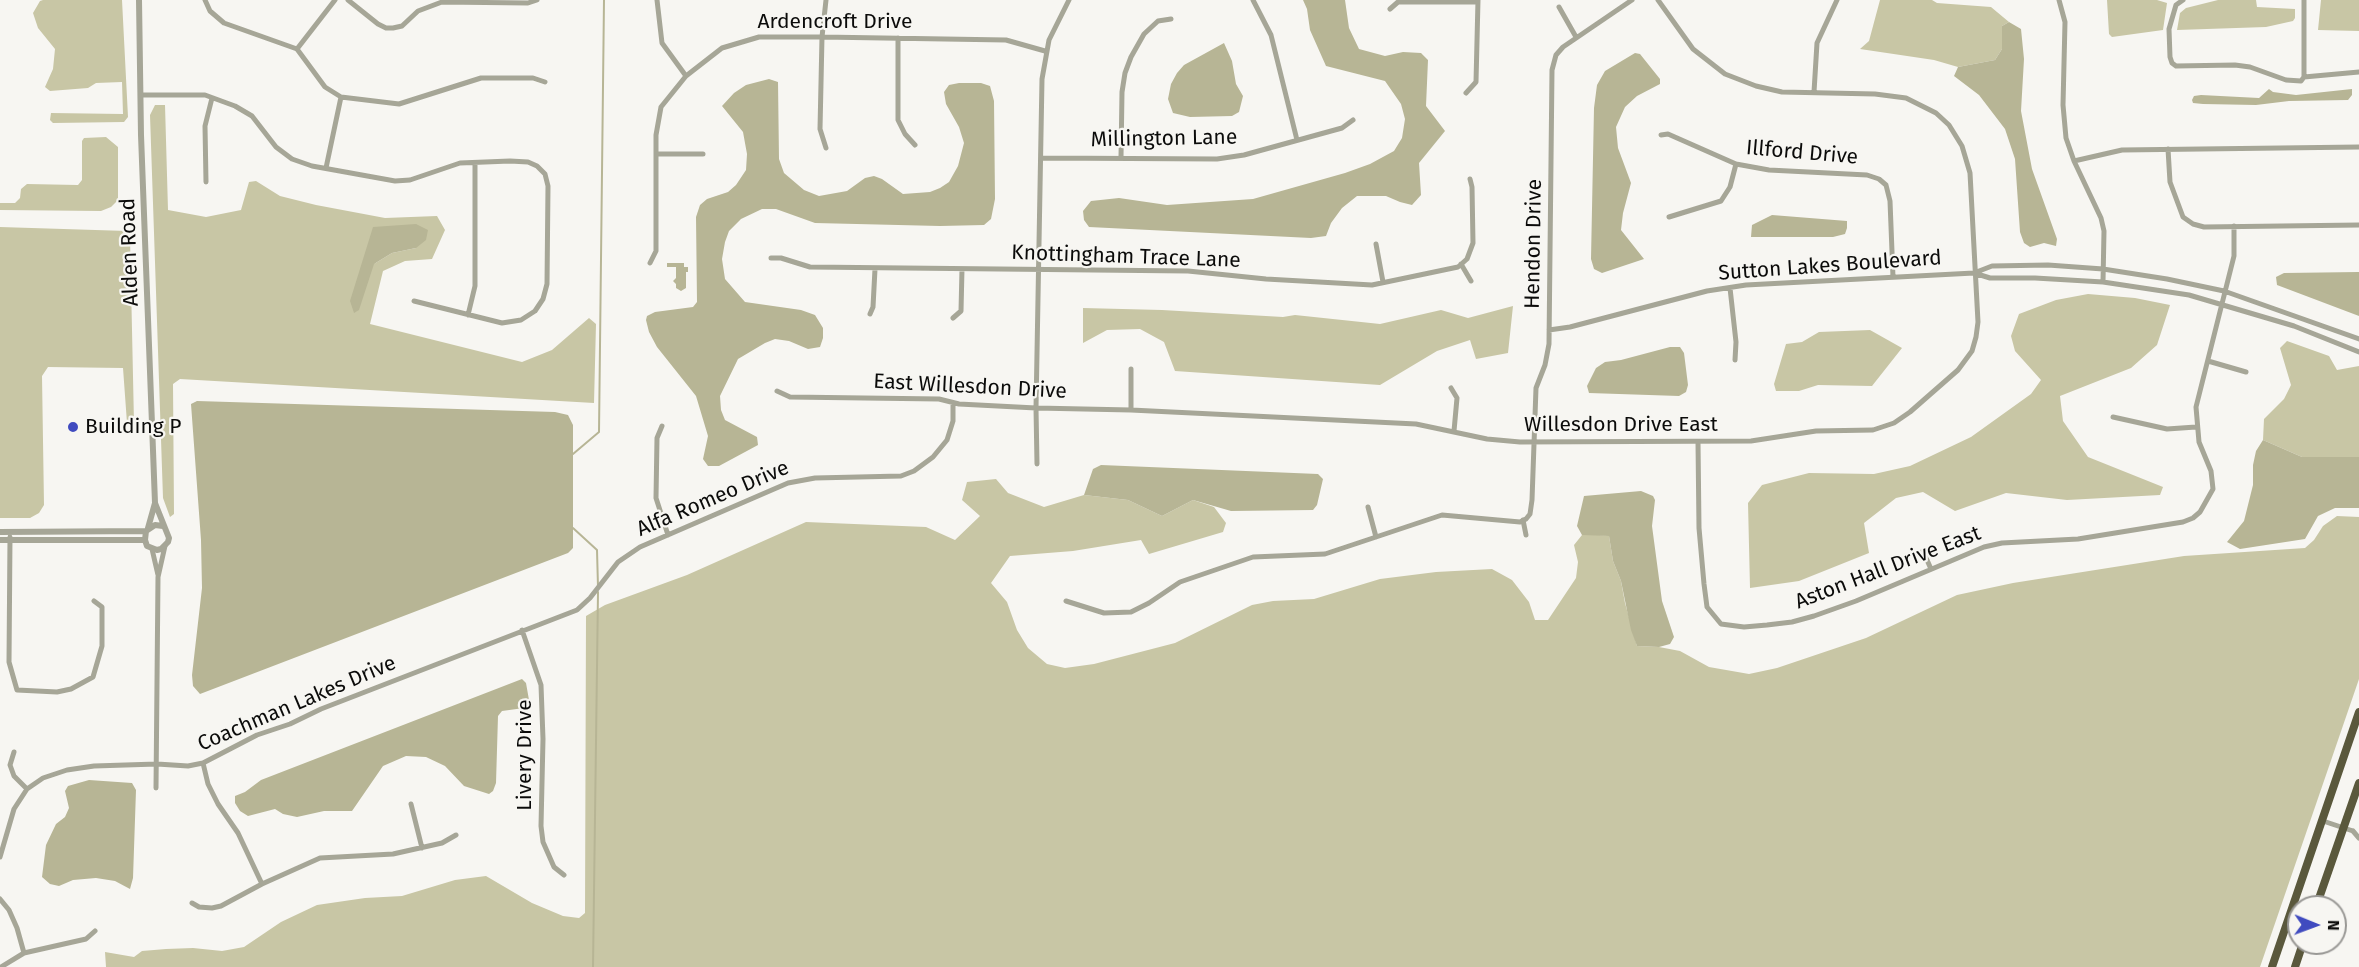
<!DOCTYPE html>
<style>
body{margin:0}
#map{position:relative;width:2359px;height:967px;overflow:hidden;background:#f7f6f2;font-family:"Fira Sans",sans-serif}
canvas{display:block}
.north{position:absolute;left:2287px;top:895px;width:60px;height:60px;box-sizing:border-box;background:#f7f6f2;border:2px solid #999895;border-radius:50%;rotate:91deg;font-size:16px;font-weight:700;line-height:24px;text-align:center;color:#0b0b0a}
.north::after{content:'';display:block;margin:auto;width:21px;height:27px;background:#404bbf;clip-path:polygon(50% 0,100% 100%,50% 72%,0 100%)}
</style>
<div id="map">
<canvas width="2359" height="967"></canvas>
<div class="north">N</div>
</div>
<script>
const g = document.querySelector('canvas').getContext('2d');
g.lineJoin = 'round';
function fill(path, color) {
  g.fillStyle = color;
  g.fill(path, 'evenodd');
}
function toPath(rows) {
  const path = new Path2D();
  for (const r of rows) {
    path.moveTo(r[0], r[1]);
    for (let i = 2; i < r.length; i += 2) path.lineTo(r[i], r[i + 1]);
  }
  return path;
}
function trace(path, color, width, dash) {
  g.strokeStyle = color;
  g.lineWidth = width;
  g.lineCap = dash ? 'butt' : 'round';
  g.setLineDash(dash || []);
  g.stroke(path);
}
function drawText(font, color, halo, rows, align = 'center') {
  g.font = font + ' "Fira Sans",sans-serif';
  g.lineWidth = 4.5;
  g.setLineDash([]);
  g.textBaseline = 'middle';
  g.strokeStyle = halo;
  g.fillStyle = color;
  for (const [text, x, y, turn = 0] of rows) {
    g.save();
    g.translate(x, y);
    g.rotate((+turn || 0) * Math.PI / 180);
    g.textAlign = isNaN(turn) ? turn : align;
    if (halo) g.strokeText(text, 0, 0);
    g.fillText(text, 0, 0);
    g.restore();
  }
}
fill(toPath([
 [43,0,122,0,128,117,124,122,53,123,50,120,51,113,123,114,122,82,96,83,88,88,50,91,45,87,53,69,55,49,38,28,33,13,40,1],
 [1880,0,1932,0,1937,3,1991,7,2009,22,2002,26,2002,49,1995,60,1958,67,1934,60,1860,49,1869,41],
 [2107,0,2157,0,2167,3,2163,30,2112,37,2109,34],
 [2218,0,2256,0,2257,7,2295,9,2295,18,2293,21,2266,27,2177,30,2180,13,2186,8],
 [2321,0,2359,0,2359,31,2318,30],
 [155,105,165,105,168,210,206,217,241,210,249,182,256,181,280,196,316,205,385,218,437,216,445,230,432,259,405,261,383,271,370,324,522,362,552,350,589,318,596,324,594,403,180,379,173,384,174,514,170,517,163,498,150,115],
 [416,224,416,248,392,253,374,264],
 [106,137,118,147,118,200,111,207,101,211,0,210,0,203,15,203,20,198,21,189,27,184,78,185,82,180,82,141,84,138],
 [0,227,127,231,130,237,134,423,127,423,123,368,48,367,42,376,44,505,39,513,30,518,0,518],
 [2088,294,2135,298,2170,305,2157,345,2131,368,2060,396,2063,421,2088,457,2163,487,2160,495,2067,500,2006,493,1955,511,1923,492,1896,498,1864,523,1869,553,1799,581,1750,588,1748,503,1762,485,1809,473,1874,474,1910,466,1971,437,2031,394,2041,380,2015,351,2011,336,2019,314,2056,300],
 [1513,306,1508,353,1476,359,1470,340,1437,351,1380,385,1175,371,1164,342,1140,329,1107,330,1083,343,1083,308,1162,310,1283,317,1295,315,1380,324,1441,310,1468,318],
 [1870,330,1902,348,1872,386,1818,385,1799,391,1776,391,1774,384,1786,344,1802,342,1819,332],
 [2287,341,2329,356,2337,370,2359,366,2359,457,2302,457,2263,440,2264,419,2284,399,2291,385,2280,348],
 [996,479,1008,493,1044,507,1084,495,1128,500,1162,516,1193,500,1214,507,1226,523,1223,532,1149,554,1141,540,1073,551,1010,556,991,583,1007,602,1017,630,1028,648,1047,664,1065,668,1094,664,1175,643,1252,605,1273,601,1314,599,1380,579,1436,572,1492,569,1512,580,1529,602,1535,620,1548,620,1576,578,1578,562,1574,545,1582,535,1599,535,1609,536,1613,561,1621,581,1625,603,1637,646,1659,647,1680,651,1709,667,1749,674,1777,668,1866,638,1957,595,2013,583,2184,556,2305,548,2314,540,2323,526,2337,516,2359,517,2359,679,2260,967,106,967,105,952,134,957,142,951,166,949,193,948,222,951,244,947,281,922,317,905,365,898,402,896,455,880,486,876,532,903,563,916,579,918,585,913,586,616,605,605,687,575,806,522,926,527,955,540,980,516,962,500,967,482]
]), '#c8c6a5');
fill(toPath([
 [1303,0,1345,0,1349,28,1359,49,1385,56,1403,52,1421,53,1428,60,1426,106,1445,131,1419,163,1421,195,1412,205,1400,202,1386,196,1357,196,1342,208,1331,223,1326,236,1311,238,1089,227,1084,220,1083,211,1091,201,1119,198,1167,205,1253,199,1345,173,1370,164,1394,151,1402,138,1405,119,1401,104,1385,81,1326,66,1310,30,1307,9],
 [2009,22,2021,29,2024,59,2021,111,2032,169,2057,239,2056,246,2044,243,2030,247,2024,243,2020,232,2015,159,2005,129,1979,95,1954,76,1958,67,1995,60,2002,49,2002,26],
 [1224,43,1232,61,1236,84,1243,96,1239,112,1232,116,1190,117,1173,113,1168,99,1171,84,1177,73,1184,65],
 [1635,53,1640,54,1660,79,1660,84,1637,96,1625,107,1616,127,1618,148,1631,183,1623,213,1621,230,1644,259,1602,273,1594,269,1591,259,1594,108,1597,85,1605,71],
 [769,79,778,82,779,159,784,173,804,190,819,196,847,191,865,178,874,176,882,179,903,194,930,192,940,188,949,182,958,166,964,143,959,127,946,104,944,92,949,85,959,83,981,83,990,86,994,101,995,199,991,219,984,225,940,226,815,223,776,209,762,209,741,219,729,231,725,242,722,259,725,279,745,302,801,310,815,315,823,328,823,338,820,347,808,349,789,341,775,339,765,343,738,359,720,396,721,410,725,420,757,437,758,445,719,466,708,466,703,459,708,436,696,396,657,347,649,332,646,320,647,316,655,312,693,307,697,302,696,217,700,205,707,199,728,192,736,185,746,170,747,154,743,132,722,106,734,93,746,85],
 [2269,89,2273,92,2296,95,2352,89,2352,95,2348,100,2289,101,2256,105,2203,104,2193,103,2192,100,2194,96,2201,95,2259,98],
 [1772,215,1847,221,1847,228,1845,234,1833,237,1751,237,1752,225],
 [416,224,428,230,426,240,416,248,392,253,374,264,359,310,354,313,350,301,373,227],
 [667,263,684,263,684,267,688,267,688,272,686,272,686,288,681,291,676,288,676,284,673,281,676,278,676,267,667,267],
 [2359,272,2359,316,2277,285,2276,277,2284,273],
 [1670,347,1680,347,1684,353,1688,385,1686,392,1679,396,1589,393,1587,386,1596,368,1605,362,1621,360],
 [197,401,555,412,568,415,573,425,573,548,568,553,200,694,193,686,192,675,202,588,201,540,191,404],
 [2263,440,2302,457,2359,457,2359,508,2335,508,2318,516,2305,539,2240,549,2227,542,2244,521,2253,485,2253,465,2256,451],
 [1101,465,1318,474,1323,479,1317,505,1313,510,1231,511,1193,500,1162,516,1128,500,1084,495,1093,469],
 [1641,491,1653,496,1655,500,1652,526,1662,601,1674,637,1670,644,1659,647,1637,646,1631,630,1621,581,1613,561,1609,536,1582,535,1577,526,1584,496],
 [522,679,526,683,529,700,524,708,502,711,498,716,496,783,493,791,489,794,464,786,445,766,426,757,406,756,383,766,352,811,324,811,297,817,283,814,275,809,248,816,240,811,235,803,235,796,245,792,261,780],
 [89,780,132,783,136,790,133,878,130,889,115,881,96,878,73,880,59,886,50,884,42,877,46,845,56,824,65,817,69,808,65,791,68,786]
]), '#b7b595');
trace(toPath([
 [573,454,599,432,604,0],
 [573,528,597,550,598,587],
 [593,967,598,592]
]), '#b7b595', 2);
trace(toPath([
 [205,0,210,11,224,23,297,49,325,87,341,97,399,104,481,78,533,78,545,82],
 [348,0,378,24,386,28,393,28,402,26,418,11,442,2,528,3,537,0],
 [657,0,662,43,686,76],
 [1253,0,1271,35,1297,140],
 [2059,0,2065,22,2063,105,2066,138,2074,161,2101,218,2104,231,2103,282],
 [2183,0,2176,5,2169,29,2170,57,2172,63,2176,66,2235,65,2250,67,2286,80,2301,81,2304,77,2304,0],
 [1559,7,1576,37],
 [1390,9,1398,2,1478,2],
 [898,38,898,120,905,134,915,145],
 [297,49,335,0],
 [2304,77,2359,72],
 [1814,92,1817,43,1837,0],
 [1466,93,1476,82,1478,0],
 [141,95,205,95,235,106,252,116,276,147,292,159,312,166,395,181,410,180,460,163,510,161,528,162,537,166,545,174,548,186,547,284,543,299,535,311,521,320,502,323,414,301],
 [1661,135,1668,134,1736,164,1769,170,1867,175,1879,179,1886,185,1890,201,1893,277],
 [826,148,820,129,822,37,826,0],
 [2168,149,2170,182,2183,217,2193,224,2204,227,2359,225],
 [657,154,703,154],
 [1121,157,1122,92,1125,73,1131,57,1144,34,1158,21,1171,19],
 [1042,158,1217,159,1244,155,1342,128,1353,120],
 [2074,161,2122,150,2359,147],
 [326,168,341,97],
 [206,182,205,126,212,98],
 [1669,217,1721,201,1730,187,1736,164],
 [1376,244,1383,282],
 [771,258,781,258,810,267,1188,271,1266,279,1372,285,1458,267,1467,259,1473,243,1472,187,1470,179],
 [650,263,656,251,656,135,661,107,686,76,722,48,759,37,822,37,1006,40,1045,51],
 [1461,264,1471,281],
 [1974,273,1992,266,2048,265,2103,269,2167,279,2224,291,2359,339],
 [1730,288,1736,342,1735,360],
 [870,314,873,307,875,269],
 [468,315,475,286,475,163],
 [953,318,961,311,962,269],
 [1549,330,1570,327,1707,291,1746,285,1974,273,1990,278,2035,278,2103,282,2189,295,2294,326,2359,352],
 [2208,361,2246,372],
 [1451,388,1457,398,1454,431],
 [777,391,790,397,939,399,959,404,1036,408,1131,410,1416,424,1487,439,1520,442,1751,441,1816,431,1873,430,1894,423,1910,412,1958,370,1972,351,1976,337,1978,322,1970,173,1962,146,1949,125,1936,113,1906,98,1875,94,1782,92,1756,86,1725,74,1693,49,1658,0],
 [1131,410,1131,369],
 [2113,417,2167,429,2196,427],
 [662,426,657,438,656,498,668,535],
 [1698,442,1699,528,1704,584,1707,607,1721,624,1744,627,1767,625,1792,622,1814,616,1856,601,1984,547,2002,543,2078,539,2183,522,2193,518,2200,512,2213,489,2211,471,2199,442,2196,407,2234,256,2234,226],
 [1037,464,1036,408,1042,79,1049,40,1069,0],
 [1368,507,1376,537],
 [1523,520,1526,535],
 [10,537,9,662,17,690,57,692,71,689,93,677,102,646,102,607,94,601],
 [152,549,158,575],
 [1923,551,1931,569],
 [1066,601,1104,613,1131,612,1149,603,1180,582,1253,557,1325,554,1442,515,1520,522,1526,519,1530,514,1532,500,1536,388,1545,365,1549,344,1552,70,1556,55,1563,47,1632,0],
 [522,630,541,685,543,739,541,826,543,842,554,867,564,875],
 [14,752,10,765,14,776,27,789],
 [203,763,208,784,218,804,238,833,262,884],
 [156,788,158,577,165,546],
 [411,804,422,848],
 [2323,821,2353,831],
 [2353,831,2359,838],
 [0,857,14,809,27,789,43,778,67,770,94,766,157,764,188,766,203,763,257,735,290,724,321,709,577,610,590,598,618,562,640,547,788,483,815,478,901,476,914,471,933,457,947,440,953,421,953,403],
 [0,899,9,910,17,928,24,953],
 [192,903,199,907,212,908,221,906,262,884,320,858,393,854,442,843,456,835],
 [1,967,24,953,86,939,95,931]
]), '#a6a697', 5);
trace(toPath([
 [139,0,141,135,155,503,169,538,168,542,161,549,157,550,147,546,145,540,146,531,155,525,163,526],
 [148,528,155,503],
 [0,532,146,531],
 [0,540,145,540]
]), '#a6a697', 6);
trace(toPath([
 [2316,907,2359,783],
 [2272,967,2359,712],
 [2295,967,2303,943]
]), '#5a583c', 8);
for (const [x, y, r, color] of [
 [73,427,6,"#404bbf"]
]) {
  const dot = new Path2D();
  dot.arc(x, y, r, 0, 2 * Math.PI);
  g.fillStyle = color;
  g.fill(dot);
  trace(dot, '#f7f6f2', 2);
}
drawText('21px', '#0b0b0a', '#f7f6f2', [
 ["Ardencroft Drive",835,22],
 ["Millington Lane",1164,139,-1],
 ["Illford Drive",1802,153,5],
 ["Hendon Drive",1534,244,-89],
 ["Alden Road",130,252,-92],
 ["Knottingham Trace Lane",1126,257,2],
 ["Sutton Lakes Boulevard",1830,266,-4],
 ["East Willesdon Drive",970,387,3],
 ["Willesdon Drive East",1621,425],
 ["Alfa Romeo Drive",713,499,-23],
 ["Aston Hall Drive East",1888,568,-21],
 ["Coachman Lakes Drive",297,704,-23],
 ["Livery Drive",525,755,-90]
]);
drawText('21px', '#0b0b0a', '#f7f6f2', [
 ["Building P",85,427]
], 'left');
</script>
